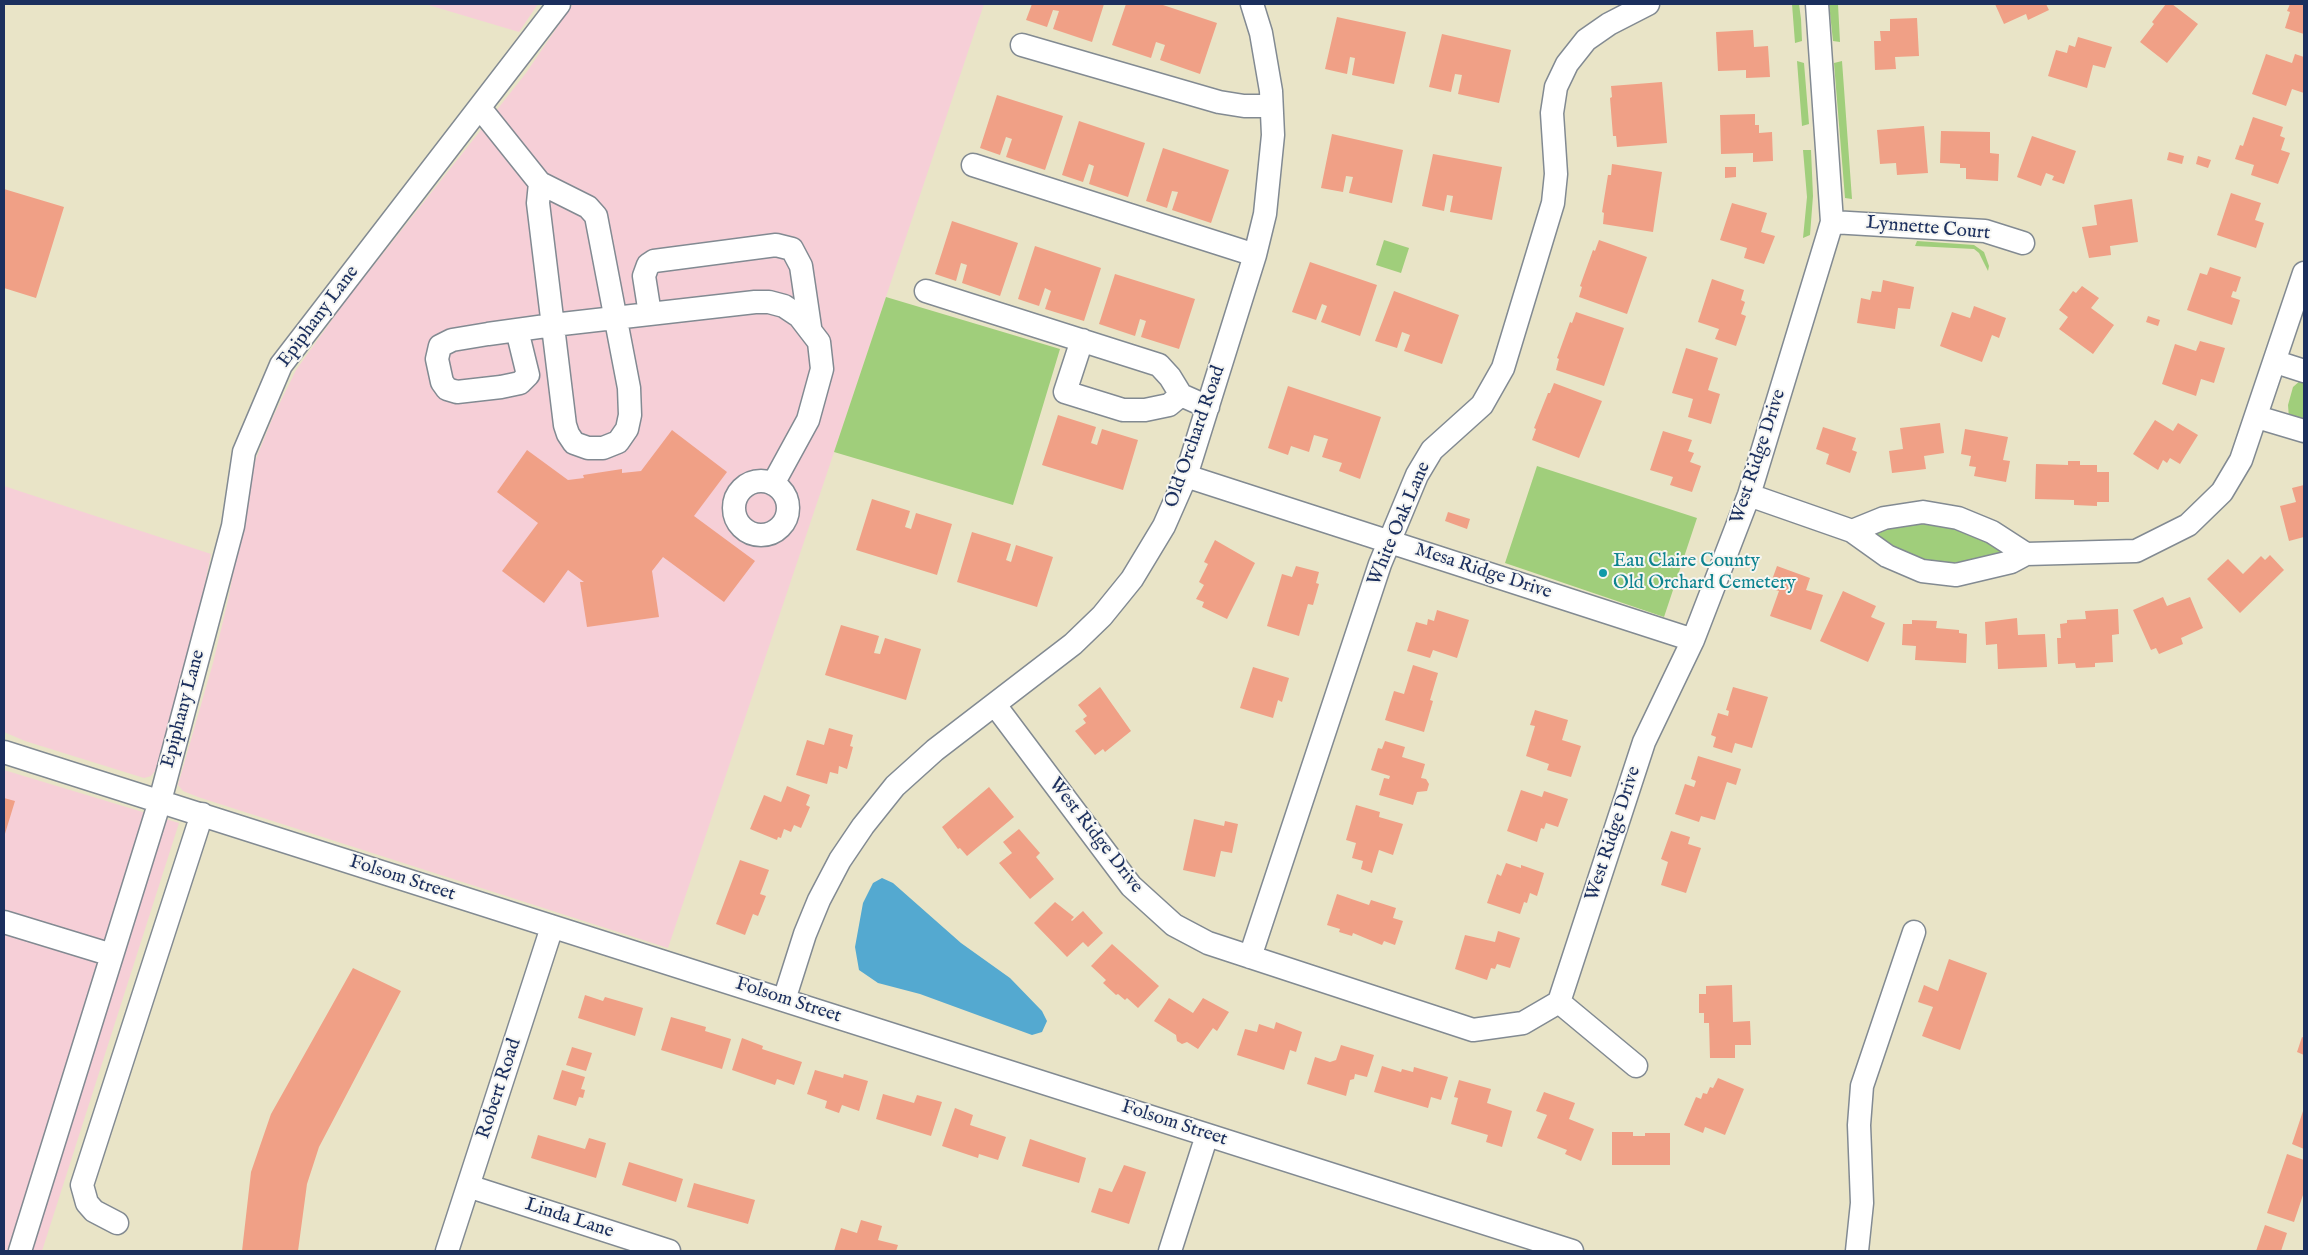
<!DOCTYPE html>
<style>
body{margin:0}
#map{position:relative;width:2308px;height:1255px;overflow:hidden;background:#e9e4c7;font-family:"IM FELL English",serif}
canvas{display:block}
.frame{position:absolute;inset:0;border:5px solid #1b2f5e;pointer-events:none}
</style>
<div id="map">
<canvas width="2308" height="1255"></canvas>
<div class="frame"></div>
</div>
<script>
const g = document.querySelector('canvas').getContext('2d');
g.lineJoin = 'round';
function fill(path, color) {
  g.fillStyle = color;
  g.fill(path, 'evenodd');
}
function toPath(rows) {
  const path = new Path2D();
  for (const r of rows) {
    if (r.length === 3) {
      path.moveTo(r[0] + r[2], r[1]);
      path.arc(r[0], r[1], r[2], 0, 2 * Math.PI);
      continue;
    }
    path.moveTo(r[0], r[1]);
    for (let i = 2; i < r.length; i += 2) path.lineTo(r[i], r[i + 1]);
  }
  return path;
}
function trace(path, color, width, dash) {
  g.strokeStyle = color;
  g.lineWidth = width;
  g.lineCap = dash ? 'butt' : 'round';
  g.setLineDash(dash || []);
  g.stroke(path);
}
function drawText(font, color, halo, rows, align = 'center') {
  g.font = font + ' "IM FELL English",serif';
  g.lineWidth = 4;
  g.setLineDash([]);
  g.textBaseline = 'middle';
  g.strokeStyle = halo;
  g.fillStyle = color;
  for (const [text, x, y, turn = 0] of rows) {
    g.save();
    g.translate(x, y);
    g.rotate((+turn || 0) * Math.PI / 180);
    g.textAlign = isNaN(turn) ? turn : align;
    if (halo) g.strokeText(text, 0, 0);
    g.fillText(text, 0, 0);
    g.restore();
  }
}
fill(toPath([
 [425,4,538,4,519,32],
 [573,4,984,4,668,948,198,797,183,791,178,785,213,663,229,596,248,487,255,461,273,417,296,370,347,299,526,73],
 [4,486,211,554,191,652,160,758,155,771,151,776,144,778,25,741,4,732],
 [4,770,179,823,42,1251,4,1251]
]), '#f6cfd7');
fill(toPath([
 [1792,4,1799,4,1801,19,1802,41,1795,43],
 [1829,4,1838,4,1840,42,1833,41],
 [1797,61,1804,63,1809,124,1802,126],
 [1842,61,1852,199,1845,198,1834,63],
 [1803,150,1811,150,1813,196,1810,235,1803,238,1807,197],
 [1384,240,1409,248,1401,273,1376,265],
 [1917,241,1974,245,1984,252,1989,266,1988,271,1979,253,1974,249,1915,246],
 [886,297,1060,349,1013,505,834,452],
 [2301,380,2304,381,2304,422,2289,418,2288,405,2293,387],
 [1537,466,1697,518,1664,617,1505,563],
 [1919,520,1961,528,2004,551,2002,556,1961,565,1925,564,1873,537,1875,529]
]), '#a0ce7b');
fill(toPath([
 [882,878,893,883,961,943,1010,978,1042,1011,1047,1021,1042,1032,1032,1035,920,994,878,983,859,970,855,947,863,903,873,883]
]), '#54a9d0');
fill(toPath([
 [1032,4,1104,4,1092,42,1053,29,1059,11,1053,10,1047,27,1026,20],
 [1126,4,1160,4,1217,23,1200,74,1160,60,1165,45,1156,42,1151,58,1112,45],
 [1995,4,2046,4,2049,10,2028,20,2026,14,2004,24],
 [2166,4,2172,4,2198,24,2167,63,2140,42,2154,24,2152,22],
 [2290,4,2304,4,2304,34,2285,28,2290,12,2287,11],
 [1337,17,1406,32,1394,84,1352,75,1355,58,1350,57,1347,74,1325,69],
 [1917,18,1919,56,1895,57,1896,69,1875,70,1874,41,1881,41,1880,31,1890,31,1890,19],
 [1753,30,1754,47,1768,46,1770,77,1746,78,1746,70,1718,71,1716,32],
 [1442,34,1511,50,1499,103,1458,94,1462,75,1455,74,1451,92,1429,87],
 [2078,37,2112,47,2105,68,2093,65,2087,88,2048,76,2056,50,2067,53,2069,45,2075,47],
 [2266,54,2292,63,2295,54,2304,57,2304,93,2292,89,2286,106,2252,94],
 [1662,82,1667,143,1617,147,1616,136,1613,136,1610,98,1612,97,1611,86],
 [997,95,1063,116,1045,170,1006,157,1012,139,1006,137,1000,155,980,148],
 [1755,114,1755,125,1759,125,1759,133,1772,132,1773,161,1753,162,1753,153,1721,154,1720,115],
 [2253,117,2283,127,2280,136,2285,138,2281,150,2290,153,2278,184,2251,175,2254,165,2235,159,2240,145,2243,146],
 [1079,121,1145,143,1128,197,1089,184,1094,166,1089,164,1083,182,1062,175],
 [1924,126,1928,173,1897,175,1896,163,1880,164,1877,130],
 [1941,131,1990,132,1990,153,1999,154,1998,181,1966,179,1966,168,1960,168,1960,164,1940,163],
 [1332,134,1403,150,1392,203,1349,193,1353,177,1346,176,1343,192,1321,188],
 [2032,136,2076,151,2064,184,2052,180,2054,176,2046,173,2041,186,2017,177],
 [1163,148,1229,170,1211,223,1172,210,1178,192,1172,191,1167,208,1146,201],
 [2169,152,2184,156,2182,164,2167,160],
 [1433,154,1502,167,1492,220,1450,212,1453,196,1447,195,1444,211,1422,206],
 [2198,156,2211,160,2208,168,2196,164],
 [1612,164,1662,172,1653,232,1603,224,1604,213,1602,212,1608,175,1611,175],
 [1725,167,1736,167,1736,177,1725,178],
 [4,189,64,207,36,298,4,288],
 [2231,193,2261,203,2255,220,2264,223,2256,248,2217,235],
 [2132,199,2138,242,2110,246,2111,255,2089,258,2082,227,2097,225,2094,205],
 [1732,203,1767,213,1761,232,1775,236,1764,264,1744,258,1747,248,1720,240],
 [952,221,1018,243,1000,296,962,283,967,265,961,263,956,281,935,274],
 [1599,240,1647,257,1627,314,1579,297,1582,287,1580,286,1593,250,1595,251],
 [1035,246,1101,268,1084,321,1045,309,1051,291,1045,288,1039,306,1018,299],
 [1310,262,1377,285,1360,336,1321,322,1327,306,1322,304,1316,320,1292,312],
 [2210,267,2241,277,2236,292,2233,291,2231,297,2240,300,2232,325,2187,310,2200,273,2207,275],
 [1115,274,1195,299,1179,349,1141,337,1146,321,1140,319,1135,336,1099,324],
 [1712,279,1744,290,1741,300,1745,302,1741,314,1746,316,1736,346,1715,339,1719,329,1698,322],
 [1883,280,1914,287,1910,309,1898,308,1895,329,1857,323,1861,298,1870,300,1872,291,1881,292],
 [2082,286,2099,298,2091,308,2114,325,2093,354,2059,329,2068,317,2059,310,2073,291,2076,293],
 [1394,291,1459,315,1442,364,1404,351,1410,335,1402,332,1397,348,1375,341],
 [1974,306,2006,318,1999,338,1992,335,1982,362,1940,346,1952,312,1970,318],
 [1576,312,1624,328,1604,386,1556,370,1559,359,1557,358,1570,322,1572,323],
 [2148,316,2160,320,2158,326,2146,322],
 [2200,341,2225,348,2214,383,2201,379,2196,396,2162,384,2175,344,2196,351],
 [1686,348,1718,358,1708,390,1720,394,1711,424,1688,417,1693,399,1672,393],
 [1554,383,1602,401,1579,458,1532,440,1536,429,1534,428,1548,393,1550,393],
 [1288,386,1381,417,1360,479,1339,471,1342,463,1322,457,1328,439,1314,435,1309,452,1291,446,1288,455,1268,448],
 [1058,415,1096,427,1091,443,1097,445,1102,429,1138,440,1123,490,1042,465],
 [2155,420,2173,431,2178,423,2198,435,2180,464,2170,458,2167,463,2163,460,2158,470,2133,454],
 [1940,423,1944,453,1924,456,1926,469,1892,473,1889,451,1903,449,1900,428],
 [1823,427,1856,438,1852,450,1857,452,1850,473,1826,464,1829,454,1816,449],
 [1965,429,2008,437,2003,460,2010,461,2006,482,1974,476,1976,467,1969,466,1971,456,1961,454],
 [672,430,727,472,694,516,755,561,724,602,663,557,652,571,659,617,587,627,580,582,584,582,568,570,544,603,502,571,538,523,497,492,527,450,568,480,584,478,583,475,622,469,622,473,641,471],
 [1663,431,1692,440,1688,451,1694,453,1690,462,1701,466,1692,492,1670,485,1673,477,1650,470],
 [2068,461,2080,461,2080,465,2097,465,2097,472,2109,472,2109,502,2097,502,2097,506,2074,505,2074,500,2035,499,2036,464,2068,465],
 [2304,485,2304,537,2289,541,2280,506,2296,502,2292,488],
 [872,499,910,511,905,527,911,529,916,513,952,524,937,575,856,550],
 [1448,512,1470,519,1467,529,1445,521],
 [972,532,1011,544,1006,560,1011,562,1016,545,1053,557,1037,607,957,582],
 [1215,540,1255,563,1227,619,1202,607,1204,602,1196,599,1204,585,1199,582,1208,564,1204,562],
 [2270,555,2284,570,2240,613,2207,579,2228,559,2243,574,2261,556,2265,560],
 [1296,566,1319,572,1316,583,1319,584,1313,605,1308,604,1299,636,1267,626,1282,574,1292,577],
 [1777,566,1810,578,1806,590,1823,595,1811,630,1770,616,1779,591,1769,588],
 [1843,591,1876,606,1871,617,1885,623,1868,662,1820,641],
 [2163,597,2167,606,2190,597,2203,628,2181,638,2183,644,2159,654,2156,648,2151,650,2133,610],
 [2118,609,2119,634,2112,635,2113,662,2095,663,2095,667,2076,668,2075,663,2058,664,2057,638,2061,638,2060,624,2067,623,2067,620,2086,619,2085,611],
 [1437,610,1469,620,1457,658,1433,650,1430,658,1407,651,1416,622,1427,625,1428,619,1434,621],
 [2017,618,2018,635,2045,634,2047,667,1998,669,1997,644,1986,645,1985,622],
 [1912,620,1937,621,1936,628,1959,630,1959,633,1967,634,1966,663,1915,660,1916,646,1902,645,1903,624,1912,624],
 [841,625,879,636,874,653,880,654,885,638,921,649,906,700,825,675],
 [1413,665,1438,673,1430,700,1433,701,1424,732,1385,720,1394,691,1404,694],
 [1253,667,1289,678,1282,702,1278,700,1273,718,1240,708],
 [1100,687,1131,731,1105,752,1103,749,1095,755,1075,731,1086,723,1083,719,1087,716,1078,705],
 [1733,687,1768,697,1752,748,1735,743,1732,753,1713,747,1716,737,1711,735,1718,713,1728,716,1729,711,1726,710],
 [1535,710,1568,720,1562,740,1581,746,1571,777,1547,770,1549,764,1526,756,1535,726,1530,725],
 [829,728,853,735,850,746,853,747,847,769,839,766,838,774,830,772,827,784,796,775,807,740,824,745],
 [1385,741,1405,747,1402,757,1425,764,1421,778,1426,779,1429,784,1427,791,1417,792,1413,805,1379,795,1384,778,1389,779,1390,776,1371,770,1378,748,1382,749],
 [1698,756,1741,769,1736,785,1727,782,1715,820,1701,816,1699,822,1675,814,1685,784,1694,787,1696,781,1691,779],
 [787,786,810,795,806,805,810,807,801,828,794,825,791,832,784,829,781,838,778,837,777,840,750,829,764,795,781,802],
 [989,787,1014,817,967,856,960,848,958,849,942,827],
 [1521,790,1542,797,1544,791,1568,799,1558,827,1546,823,1544,829,1541,828,1537,842,1507,831],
 [4,798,15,801,4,837],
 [1356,805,1380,812,1379,817,1403,824,1393,855,1379,850,1372,873,1361,869,1363,861,1352,858,1356,843,1346,840],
 [1194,819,1224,826,1225,821,1238,824,1232,853,1221,851,1215,877,1183,870],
 [1019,829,1040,853,1036,857,1054,879,1030,899,999,863,1012,853,1003,842],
 [1671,831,1690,837,1688,844,1701,848,1686,893,1661,885,1668,862,1661,859],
 [740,860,769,870,760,894,766,896,758,916,753,914,745,935,716,924],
 [1506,863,1521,868,1521,865,1544,873,1537,896,1530,893,1527,903,1524,902,1520,914,1487,903,1497,874,1501,876],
 [1337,894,1369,905,1371,900,1396,908,1393,918,1403,921,1395,945,1384,941,1382,945,1353,933,1352,936,1339,932,1340,929,1327,925],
 [1055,902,1074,917,1071,920,1072,921,1083,911,1103,933,1088,947,1083,942,1067,957,1034,923],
 [1498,931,1520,938,1510,968,1497,964,1495,969,1491,968,1487,980,1455,969,1465,935,1495,942],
 [1112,944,1159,986,1138,1008,1127,998,1125,1000,1118,994,1116,995,1103,983,1106,980,1091,966],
 [1949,959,1987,973,1960,1050,1922,1036,1933,1007,1918,1002,1924,985,1938,991],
 [353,968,401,991,319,1147,307,1184,298,1251,242,1251,251,1172,271,1114],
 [1732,985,1733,1022,1750,1021,1751,1045,1735,1045,1735,1058,1710,1058,1709,1023,1704,1023,1704,1013,1699,1013,1699,994,1706,994,1706,986],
 [585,995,603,1001,605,997,643,1008,635,1036,578,1018],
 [1169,998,1193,1013,1203,998,1229,1012,1217,1031,1213,1028,1198,1049,1187,1042,1182,1044,1177,1041,1176,1035,1154,1021],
 [671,1017,706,1027,705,1031,731,1039,722,1069,661,1050],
 [1276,1022,1302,1032,1296,1052,1290,1050,1284,1070,1237,1055,1245,1029,1257,1032,1259,1024,1274,1029],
 [2302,1037,2304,1038,2304,1055,2297,1052],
 [742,1038,763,1046,762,1049,802,1062,794,1085,777,1079,775,1085,732,1070],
 [1341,1045,1374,1055,1367,1077,1355,1074,1354,1079,1350,1080,1346,1096,1307,1084,1315,1057,1330,1062,1336,1060],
 [572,1047,592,1053,586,1071,566,1065],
 [1382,1066,1401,1072,1402,1069,1413,1072,1414,1067,1448,1077,1441,1100,1431,1097,1428,1108,1374,1092],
 [562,1070,585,1077,581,1089,585,1090,583,1098,579,1097,576,1106,553,1099],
 [815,1070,843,1078,844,1074,868,1081,859,1111,842,1105,839,1113,825,1108,827,1101,807,1094],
 [1718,1078,1744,1089,1725,1135,1705,1127,1703,1133,1684,1125,1696,1097,1701,1099,1703,1093,1707,1094,1710,1087,1713,1088],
 [1459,1080,1491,1089,1487,1103,1512,1111,1502,1147,1486,1142,1488,1135,1451,1124,1458,1098,1454,1097],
 [1544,1092,1575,1103,1569,1119,1594,1129,1581,1161,1565,1154,1567,1150,1537,1138,1547,1115,1536,1111],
 [883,1094,914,1103,917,1095,942,1102,931,1136,876,1119],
 [955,1108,973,1115,970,1125,1006,1137,998,1160,979,1154,978,1158,942,1146],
 [2304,1108,2304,1149,2292,1144],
 [1612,1132,1633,1132,1633,1136,1645,1136,1645,1133,1670,1133,1670,1165,1612,1165],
 [538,1135,585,1149,589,1138,606,1143,596,1178,531,1158],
 [1030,1139,1086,1158,1079,1183,1022,1166],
 [2287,1154,2304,1160,2304,1192,2294,1222,2267,1213],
 [629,1162,683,1179,676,1202,622,1185],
 [1124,1165,1146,1172,1129,1224,1091,1212,1099,1188,1112,1192],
 [694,1183,755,1200,748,1224,687,1207],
 [861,1220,882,1226,878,1240,898,1245,896,1251,834,1251,841,1228,857,1233],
 [2265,1225,2287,1233,2281,1251,2256,1251]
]), '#f0a086');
const minor = toPath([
 [1022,45,1219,102,1244,106,1271,106],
 [480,108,540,183,538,203,565,425,568,434,574,443,588,448,603,448,618,442,627,429,630,415,629,388,596,216,588,207,540,183],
 [973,165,1255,255],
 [1832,222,1985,231,2023,243],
 [926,291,1159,365,1170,377,1181,395,1208,407],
 [650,314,644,276,648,265,654,261,776,245,792,249,801,266,810,327],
 [517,330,528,375,520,383,501,387,457,392,447,389,442,382,437,359,440,346,452,340,488,334,517,330,553,325,755,302,769,302,784,306,799,316,819,342,822,369,808,420,773,484],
 [1082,340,1065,392,1123,410,1145,410,1169,405,1181,395],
 [2276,362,2304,371],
 [2257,417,2304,431],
 [1186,476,1693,640],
 [761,508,27],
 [1749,495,1852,531,1887,556,1922,571,1956,575,2011,562,2026,554,2136,551,2188,525,2222,492,2241,460,2304,273],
 [1852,531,1884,518,1923,512,1958,518,1992,532,2026,554],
 [995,705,1131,886,1174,925,1208,943,1473,1030,1523,1023,1559,1002,1644,742,1693,640,1749,495,1832,222,1817,4],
 [4,752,1572,1251],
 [4,922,112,955],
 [1250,957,1380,564,1417,475,1432,450,1482,405,1503,368,1553,203,1556,174,1552,113,1556,87,1567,64,1586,40,1609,24,1648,4],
 [784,1000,805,934,819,900,840,860,863,826,895,786,935,750,1073,644,1102,616,1132,579,1164,526,1186,476,1255,255,1265,214,1273,135,1271,91,1261,33,1252,4],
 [1559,1002,1636,1066],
 [468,1186,669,1251],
 [117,1223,94,1211,87,1203,82,1185,202,814],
 [20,1251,160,801,233,526,244,452,281,365,559,4],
 [447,1251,552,927],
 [1170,1251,1207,1135],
 [1857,1251,1862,1203,1859,1125,1862,1086,1914,932]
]);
trace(minor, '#828a92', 25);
trace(minor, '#fff', 22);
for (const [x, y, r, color] of [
 [1603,573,5,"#0f9aa8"]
]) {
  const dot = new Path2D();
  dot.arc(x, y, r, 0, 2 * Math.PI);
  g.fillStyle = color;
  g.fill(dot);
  trace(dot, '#f6f6f2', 2);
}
drawText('19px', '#1b2f5e', '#f6f6f2', [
 ["Lynnette Court",1928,229,5],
 ["Epiphany Lane",319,317,-53],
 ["Old Orchard Road",1196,437,-71],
 ["West Ridge Drive",1759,457,-72],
 ["White Oak Lane",1400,524,-67],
 ["Mesa Ridge Drive",1483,572,18],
 ["Epiphany Lane",184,709,-75],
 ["West Ridge Drive",1614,834,-72],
 ["West Ridge Drive",1095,836,52],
 ["Folsom Street",402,879,18],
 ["Folsom Street",788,1001,18],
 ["Robert Road",500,1089,-72],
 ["Folsom Street",1174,1124,18],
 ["Linda Lane",569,1219,18]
]);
drawText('19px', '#0d838f', '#f6f6f2', [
 ["Eau Claire County",1613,562],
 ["Old Orchard Cemetery",1613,584]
], 'left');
</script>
